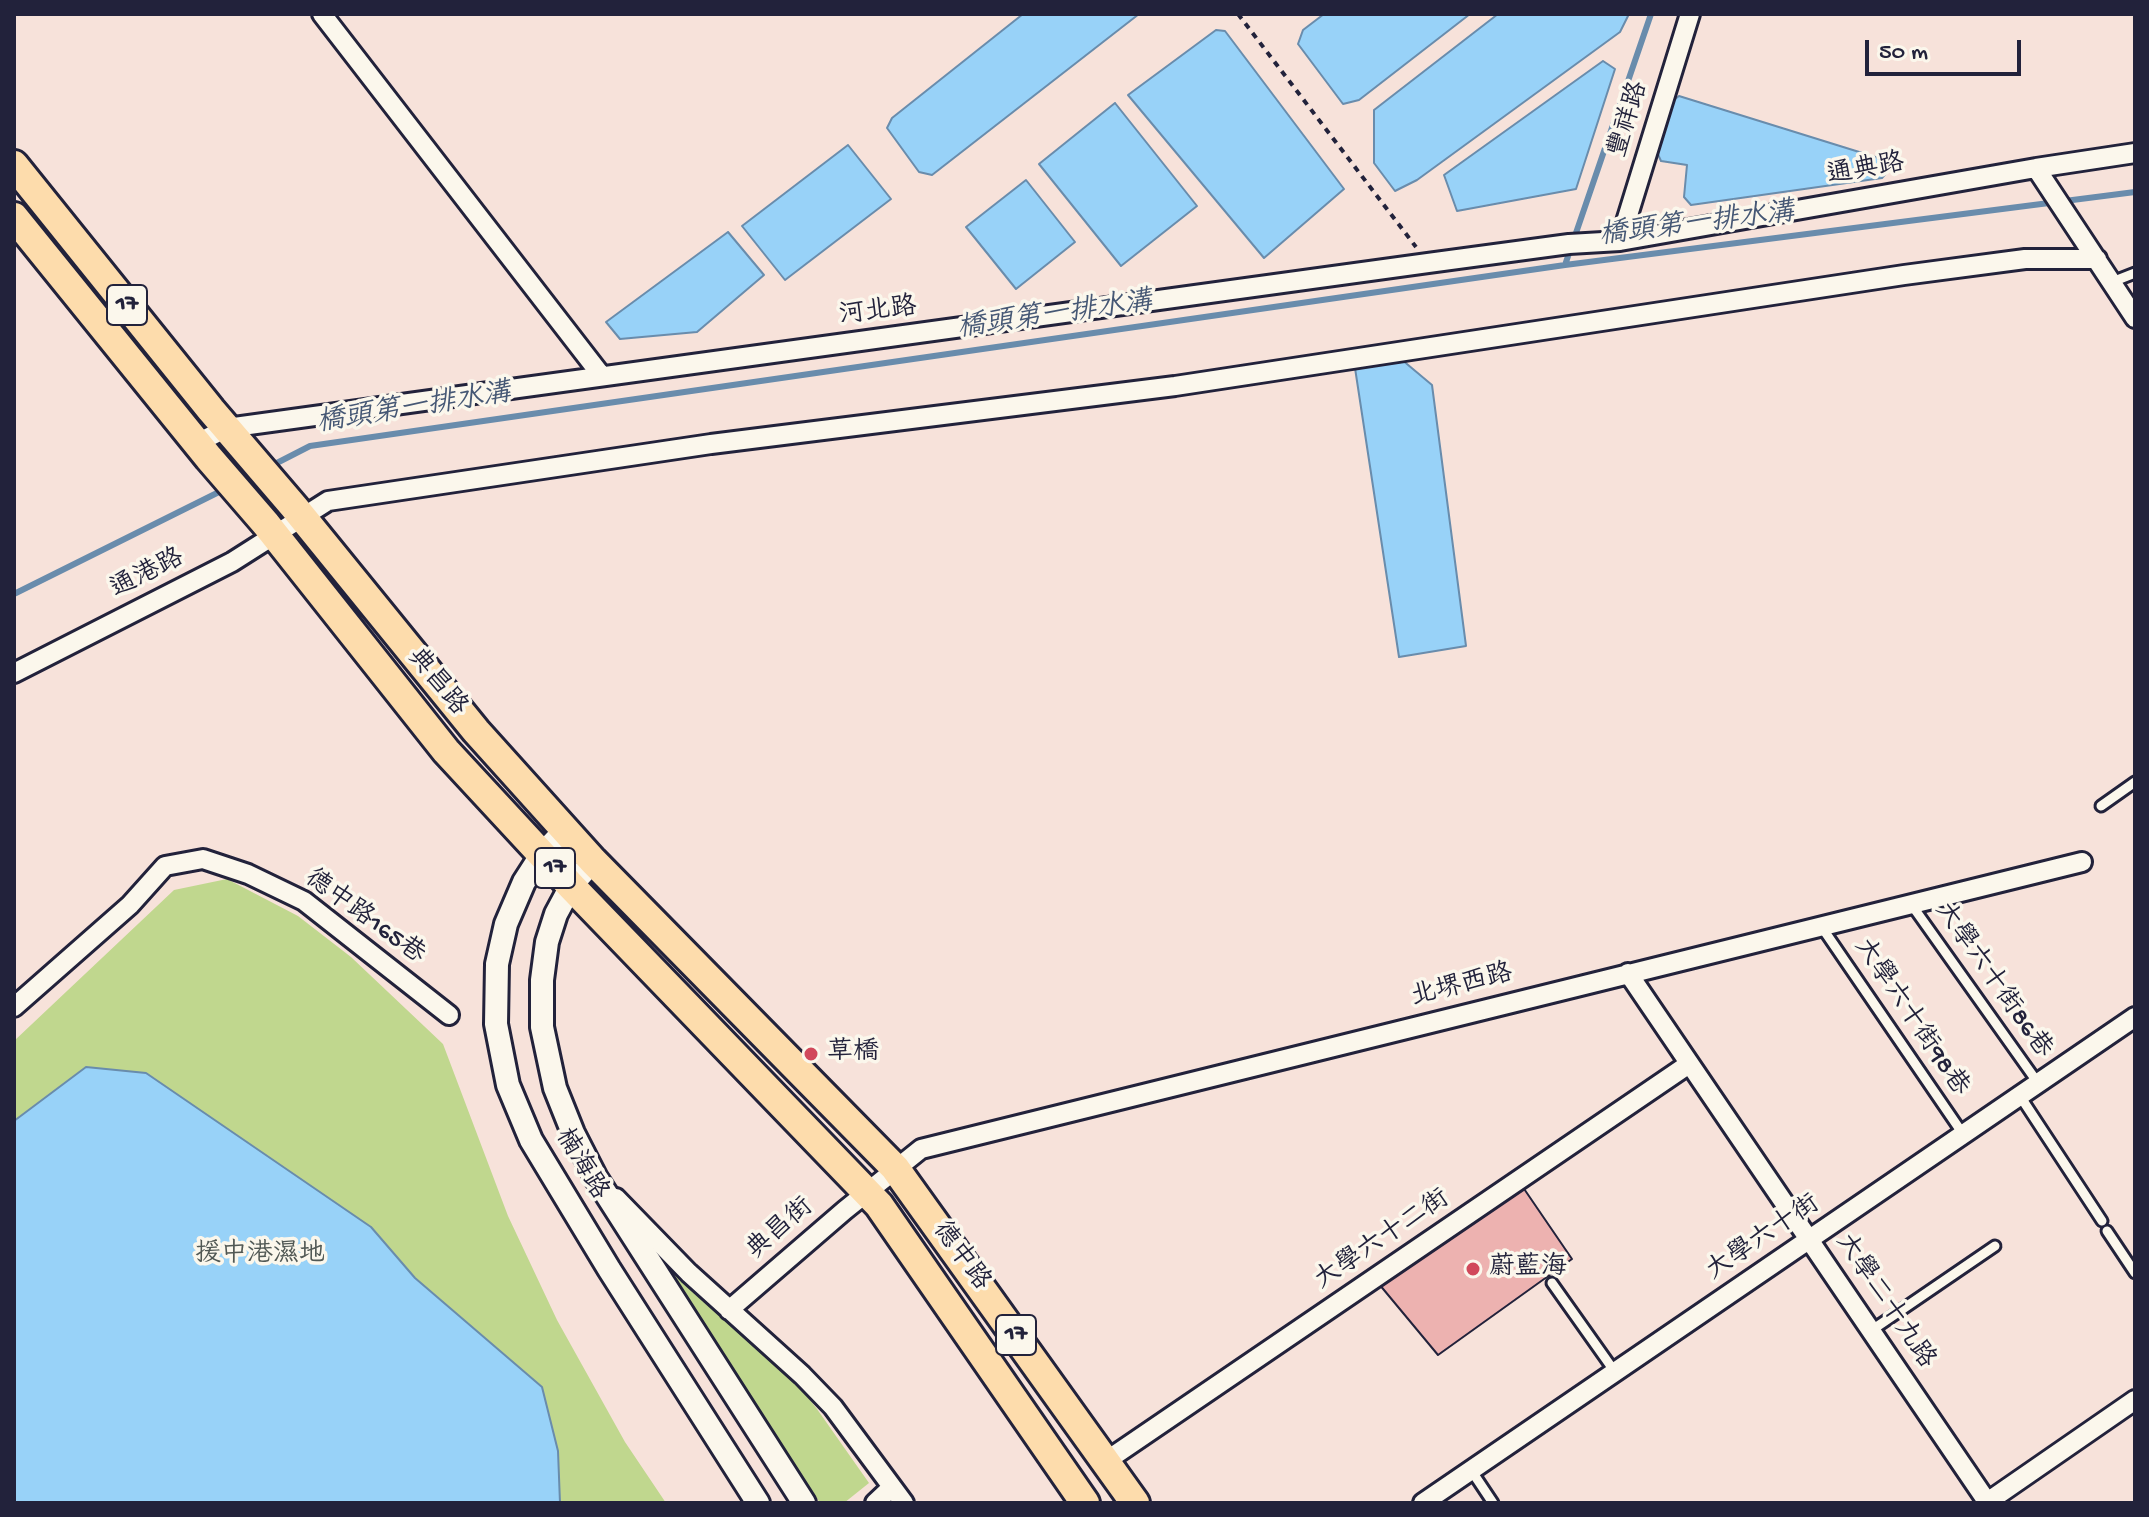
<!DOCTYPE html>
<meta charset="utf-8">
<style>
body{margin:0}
#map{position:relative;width:2149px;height:1517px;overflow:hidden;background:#f7e2da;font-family:"Gochi Hand",sans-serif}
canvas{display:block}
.frame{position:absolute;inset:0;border:16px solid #22223b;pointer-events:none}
.scale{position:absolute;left:1865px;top:40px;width:156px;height:36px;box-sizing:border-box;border:4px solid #22223b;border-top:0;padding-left:10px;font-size:24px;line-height:28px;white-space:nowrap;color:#22223b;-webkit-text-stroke:6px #fbf7ec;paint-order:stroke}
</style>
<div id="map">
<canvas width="2149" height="1517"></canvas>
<div class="frame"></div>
<div class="scale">50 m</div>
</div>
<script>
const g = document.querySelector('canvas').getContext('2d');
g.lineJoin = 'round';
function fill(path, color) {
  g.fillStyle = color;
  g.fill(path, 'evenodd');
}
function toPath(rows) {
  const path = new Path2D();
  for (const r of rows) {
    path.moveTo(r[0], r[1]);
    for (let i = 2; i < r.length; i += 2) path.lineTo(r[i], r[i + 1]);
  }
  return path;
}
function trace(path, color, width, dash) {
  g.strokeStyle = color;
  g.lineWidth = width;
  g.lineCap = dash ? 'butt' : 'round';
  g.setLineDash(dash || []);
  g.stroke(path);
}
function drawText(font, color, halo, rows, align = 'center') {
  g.font = font + ' "Gochi Hand","LXGW WenKai TC",sans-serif';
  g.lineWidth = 7;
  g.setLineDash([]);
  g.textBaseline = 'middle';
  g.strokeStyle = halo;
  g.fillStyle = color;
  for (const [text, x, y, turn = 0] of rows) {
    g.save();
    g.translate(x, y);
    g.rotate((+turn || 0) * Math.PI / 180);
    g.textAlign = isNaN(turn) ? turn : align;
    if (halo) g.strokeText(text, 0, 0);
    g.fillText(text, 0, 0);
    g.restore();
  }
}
fill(toPath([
 [227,879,298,916,351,957,443,1044,508,1216,557,1320,625,1442,666,1503,14,1503,14,1041,174,890],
 [670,1267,795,1381,817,1409,869,1483,844,1503,820,1503,668,1273]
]), '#c0d78e');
const water = toPath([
 [1023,14,1139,14,932,175,919,172,887,128,892,118,1023,14],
 [1324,14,1470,14,1359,100,1343,104,1298,44,1303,30,1324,14],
 [1498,14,1629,14,1620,32,1417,180,1395,191,1374,163,1374,110,1498,14],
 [1216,30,1225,31,1344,189,1264,258,1128,95,1216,30],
 [1603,61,1615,69,1576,189,1457,211,1444,175,1603,61],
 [1679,96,1885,160,1888,171,1882,178,1691,205,1684,197,1687,165,1661,161,1656,150,1671,102,1679,96],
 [1115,103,1197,206,1121,266,1039,164,1115,103],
 [848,145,891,199,785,280,742,226,848,145],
 [1026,180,1075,242,1016,289,966,227,1026,180],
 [728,232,764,275,697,332,620,339,606,322,728,232],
 [1401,359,1432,385,1466,646,1399,657,1355,368,1401,359],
 [86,1067,146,1073,371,1227,415,1278,542,1387,558,1451,560,1503,14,1503,14,1121,86,1067]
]);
fill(water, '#98d2f8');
trace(water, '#698cac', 2);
trace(toPath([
 [1565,265,1651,14],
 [269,467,310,446,1565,265,2135,192],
 [14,594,227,488]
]), '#698cac', 6);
const building = toPath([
 [1518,1180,1572,1259,1438,1355,1374,1278,1518,1180]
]);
fill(building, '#edb2b0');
trace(building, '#22223b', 2);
const service = toPath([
 [2112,282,2135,273],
 [2101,806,2135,782],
 [1911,904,2038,1083],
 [1821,926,1963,1134],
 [2020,1096,2102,1221],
 [2107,1231,2135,1273],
 [1552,1283,1615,1372],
 [1872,1330,1995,1246],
 [1471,1470,1493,1503]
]);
const minor = toPath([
 [322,14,601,375],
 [2036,168,2135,318],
 [1620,241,1690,14],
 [197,443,227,428,1428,263,1569,244,1620,241,2036,168,2135,153],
 [14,673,232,562,328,501,711,444,1175,386,1904,275,2025,259,2097,259],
 [1628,973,1988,1503],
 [14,1007,130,905,165,866,203,859,248,874,304,901,449,1015],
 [616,1198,689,1273,802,1375,833,1407,904,1503],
 [729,1310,845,1210,921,1149,2082,862],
 [1106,1461,1689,1064],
 [875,1503,892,1487],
 [1423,1503,2135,1017],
 [1986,1503,2135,1400]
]);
const tertiary = toPath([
 [565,830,542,854,524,882,506,924,497,964,496,1024,508,1085,531,1140,609,1269,758,1503],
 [593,861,571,886,556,914,547,942,542,980,542,1027,555,1088,573,1133,596,1178,804,1503]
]);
const primary = toPath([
 [14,165,211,410,294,507,476,731,593,861,895,1168,1135,1503],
 [14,217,209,458,266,524,446,751,571,886,879,1205,1085,1503]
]);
trace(service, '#22223b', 15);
trace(minor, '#22223b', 24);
trace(tertiary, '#22223b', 28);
trace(primary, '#22223b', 34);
trace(toPath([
 [1238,14,1416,247]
]), '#22223b', 4, [6, 6]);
trace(service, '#fbf7ec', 9);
trace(minor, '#fbf7ec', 18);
trace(tertiary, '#fbf7ec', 22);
trace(primary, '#fddcac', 28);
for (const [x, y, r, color] of [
 [811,1054,8,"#d1495b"],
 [1473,1269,8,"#d1495b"]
]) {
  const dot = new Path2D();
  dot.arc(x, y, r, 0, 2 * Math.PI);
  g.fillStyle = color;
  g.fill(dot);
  trace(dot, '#fbf7ec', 3);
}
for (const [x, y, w] of [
 [127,305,40],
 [555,868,40],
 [1016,1335,40]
]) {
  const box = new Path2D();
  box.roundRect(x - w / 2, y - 20, w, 40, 6);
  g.fillStyle = '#fbf7ec';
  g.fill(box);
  trace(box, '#22223b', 2);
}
drawText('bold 24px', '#22223b', null, [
 ["17",127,305],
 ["17",555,868],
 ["17",1016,1335]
]);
drawText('26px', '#22223b', '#fbf7ec', [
 ["豐祥路",1630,120,-73],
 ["通典路",1866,171,-10],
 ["河北路",878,313,-7],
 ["通港路",148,575,-27],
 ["典昌路",436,683,51],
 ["德中路165巷",364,918,36],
 ["大學六十街86巷",1992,981,55],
 ["北堺西路",1462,987,-14],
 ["大學六十街98巷",1910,1018,56],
 ["楠海路",580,1165,59],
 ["典昌街",781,1230,-41],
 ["大學六十街",1764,1239,-34],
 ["大學六十二街",1383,1241,-34],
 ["德中路",960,1257,54],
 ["大學二十九路",1884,1302,56]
]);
drawText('26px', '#22223b', '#fbf7ec', [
 ["草橋",827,1054],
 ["蔚藍海",1489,1269]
], 'left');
drawText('26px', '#515854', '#fbf7ec', [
 ["援中港濕地",260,1256]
]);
drawText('italic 28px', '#455774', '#fbf7ec', [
 ["橋頭第一排水溝",1697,226,-7],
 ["橋頭第一排水溝",1055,317,-8],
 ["橋頭第一排水溝",414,410,-9]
]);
</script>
